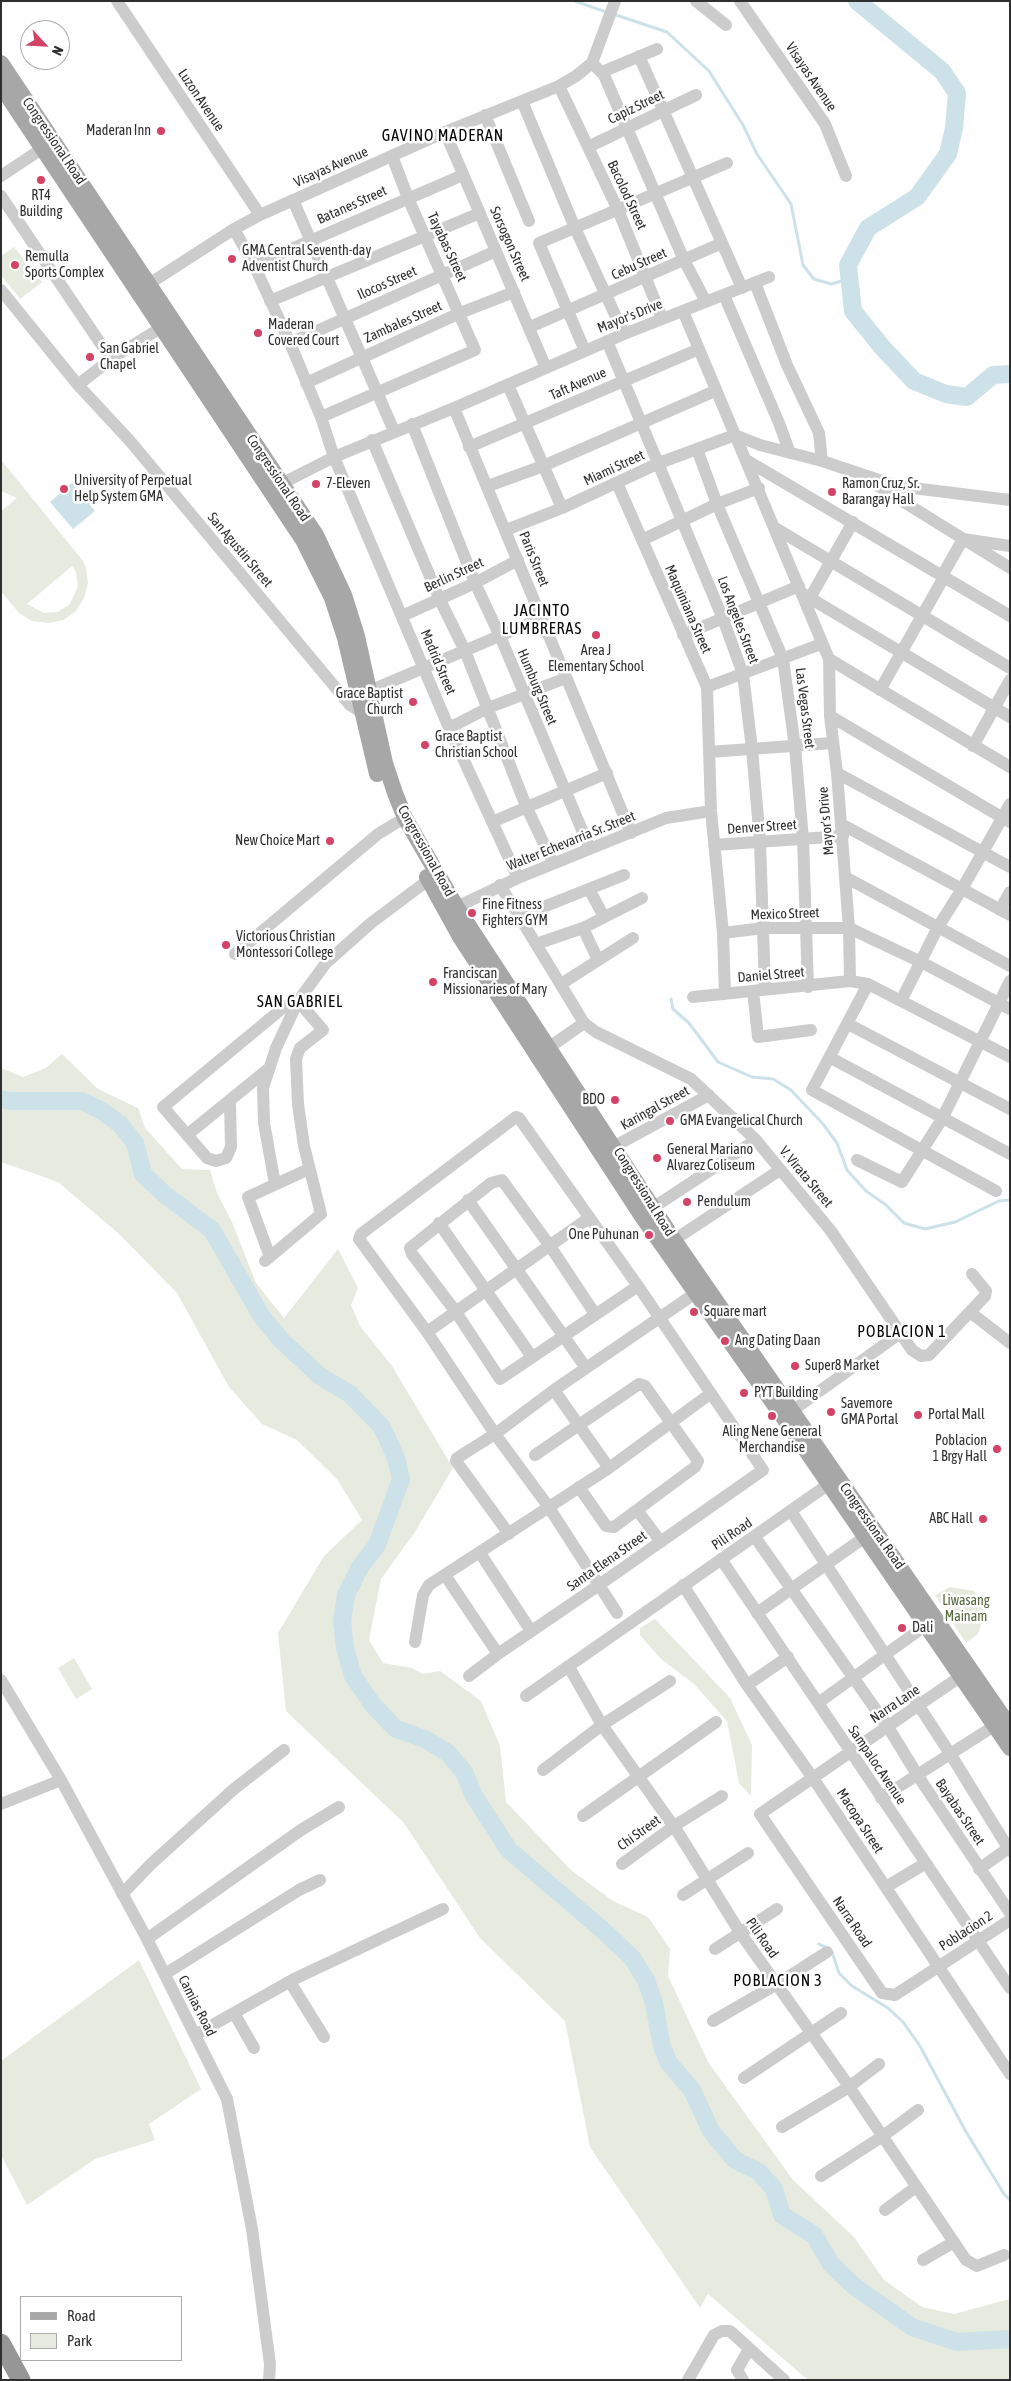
<!DOCTYPE html>
<style>
body{margin:0}
#map{position:relative;width:1011px;height:2381px;overflow:hidden;background:#fff;font-family:"Asap Condensed",sans-serif}
canvas{display:block}
.frame{position:absolute;inset:0;border:2px solid #2f2f2f;pointer-events:none}
.legend{position:absolute;left:20px;top:2296px;width:162px;height:65px;box-sizing:border-box;background:#fff;border:1px solid #acacac;margin:0;padding:6px 9px;list-style:none;font-size:15px;color:#2f2f2f}
.legend li{display:flex;align-items:center;gap:10px;height:25px}
.legend b{width:25px;border:1px solid #acacac}
.north{position:absolute;left:20px;top:20px;width:50px;height:50px;box-sizing:border-box;background:#fff;border:1px solid #acacac;border-radius:50%;rotate:115deg;font-size:14px;font-weight:700;line-height:20px;text-align:center;color:#2f2f2f}
.north::after{content:'';display:block;margin:auto;width:18px;height:22px;background:#d44266;clip-path:polygon(50% 0,100% 100%,50% 72%,0 100%)}
</style>
<div id="map">
<canvas width="1011" height="2381"></canvas>
<div class="frame"></div>
<ul class="legend">
<li><b style="height:6px;background:#a7a7a7"></b>Road</li>
<li><b style="height:14px;background:#e7eade"></b>Park</li>
</ul>
<div class="north">N</div>
</div>
<script>
const g = document.querySelector('canvas').getContext('2d');
g.lineJoin = 'round';
function fill(path, color) {
  g.fillStyle = color;
  g.fill(path, 'evenodd');
}
function toPath(rows) {
  const path = new Path2D();
  for (const r of rows) {
    path.moveTo(r[0], r[1]);
    for (let i = 2; i < r.length; i += 2) path.lineTo(r[i], r[i + 1]);
  }
  return path;
}
function trace(path, color, width, dash) {
  g.strokeStyle = color;
  g.lineWidth = width;
  g.lineCap = dash ? 'butt' : 'round';
  g.setLineDash(dash || []);
  g.stroke(path);
}
function drawText(font, color, halo, rows, align = 'center') {
  g.font = font + ' "Asap Condensed",sans-serif';
  g.lineWidth = 5;
  g.setLineDash([]);
  g.textBaseline = 'middle';
  g.strokeStyle = halo;
  g.fillStyle = color;
  for (const [text, x, y, turn = 0] of rows) {
    g.save();
    g.translate(x, y);
    g.rotate((+turn || 0) * Math.PI / 180);
    g.textAlign = isNaN(turn) ? turn : align;
    if (halo) g.strokeText(text, 0, 0);
    g.fillText(text, 0, 0);
    g.restore();
  }
}
fill(toPath([
 [14,247,42,282,20,299,1,275,1,256],
 [2,461,83,561,86,568,88,583,84,598,76,611,63,620,48,623,32,621,19,613,1,591,1,511,17,498,1,491],
 [72,566,76,572,78,586,70,604,58,612,44,613,27,604],
 [62,1054,98,1089,138,1108,145,1128,182,1169,210,1170,217,1193,232,1222,256,1283,284,1318,338,1249,358,1288,351,1305,360,1326,392,1366,453,1468,415,1532,381,1579,369,1640,383,1663,412,1668,423,1674,440,1671,481,1701,500,1746,506,1802,571,1870,613,1901,648,1917,670,1949,668,1976,708,2062,793,2180,854,2237,884,2280,922,2307,954,2314,1010,2299,1010,2380,808,2380,708,2294,700,2308,590,2147,565,2021,480,1938,404,1823,286,1711,278,1633,324,1556,362,1520,337,1479,297,1440,262,1424,229,1387,177,1293,118,1233,58,1182,1,1162,1,1068,23,1077,46,1068],
 [950,1587,974,1591,986,1608,978,1634,966,1643,935,1595],
 [655,1619,730,1698,752,1745,751,1796,739,1783,727,1721,694,1684,661,1659,640,1635,640,1628],
 [74,1658,92,1689,76,1699,58,1668],
 [139,1960,201,2089,149,2124,155,2140,95,2159,27,2205,1,2155,1,2061]
]), '#e7eade');
fill(toPath([
 [72,483,95,511,73,529,50,502]
]), '#cce2e8');
trace(toPath([
 [575,1,606,12],
 [616,15,667,32,709,71,743,125,757,154,791,204,803,265,814,279,831,284,850,279],
 [671,999,673,1009,689,1023,718,1062,752,1077,773,1079,791,1090,823,1124,837,1143,847,1170,866,1191,886,1205,904,1223,925,1229,955,1222,999,1201,1010,1200],
 [819,1944,827,1948],
 [832,1952,839,1973,852,1986,888,2008,903,2022,920,2046,965,2130,1004,2194,1010,2200]
]), '#cce2e8', 3);
trace(toPath([
 [857,1,942,71,957,93,954,128,948,154,917,197,868,228,848,265,853,311,882,347,914,381,946,394,967,397,993,375,1010,374],
 [1,1099,10,1101,82,1101,102,1111,120,1124,135,1143,143,1174,164,1194,212,1230,262,1317,282,1341,320,1376,350,1394,382,1427,396,1458,401,1479,377,1545,360,1567,346,1595,342,1621,345,1648,353,1676,373,1705,396,1729,425,1739,448,1753,464,1772,474,1796,509,1850,605,1932,633,1959,646,1980,654,2003,662,2047,669,2063,692,2090,711,2131,735,2160,759,2172,774,2189,782,2215,814,2235,831,2264,854,2286,912,2327,957,2342,1010,2339]
]), '#cce2e8', 18);
trace(toPath([
 [117,1,260,215],
 [696,1,726,25],
 [740,1,825,124,846,176],
 [639,56,742,288],
 [592,63,604,75,684,260,706,302],
 [602,72,657,49],
 [559,86,618,210,662,318],
 [522,101,575,228,624,334],
 [485,115,529,221],
 [445,132,546,368],
 [588,147,696,95],
 [1,176,49,144],
 [1,196,111,359],
 [293,200,394,431],
 [234,229,254,265,290,343,321,417,334,457,449,728,518,878],
 [254,265,463,175],
 [755,283,787,365,819,433,822,461],
 [141,289,234,229,260,215,445,132,559,86,576,76,592,63,615,1],
 [1,290,78,385,130,441,350,705,361,712],
 [724,295,779,423,790,453],
 [270,301,480,213],
 [683,311,829,659,830,716,837,773,849,928,850,981],
 [530,327,722,243],
 [607,341,723,619,743,674,752,749,760,841,765,989],
 [290,343,496,251],
 [585,351,539,243,727,163],
 [306,383,460,313,514,292],
 [78,385,111,359,162,327],
 [508,385,562,508],
 [454,408,631,833],
 [321,417,475,350,408,198,392,156],
 [412,424,475,583,500,636,590,849],
 [735,435,760,445,822,461,897,486,1010,500],
 [372,440,440,600,465,651,526,806,553,863],
 [469,447,699,349],
 [697,449,717,504,783,659,795,747,803,839,808,987],
 [746,460,1010,616],
 [870,481,1010,568],
 [617,483,707,687,711,811,723,933,725,994],
 [488,486,543,466,715,391],
 [275,487,334,457,454,408,624,334,769,277],
 [775,528,1010,668],
 [506,530,562,508,659,463,735,435],
 [642,540,717,504,759,488],
 [942,576,963,539,1010,546],
 [803,594,1010,717],
 [810,598,853,522],
 [402,616,475,583,518,560],
 [683,635,799,586],
 [829,659,1010,767],
 [707,687,821,644],
 [880,690,944,577],
 [362,694,542,618],
 [830,716,1010,822],
 [449,728,488,708,566,678],
 [973,746,1010,680],
 [709,752,833,743],
 [837,773,1010,867],
 [492,822,607,773],
 [841,824,962,889,1010,804],
 [714,845,843,836],
 [845,877,1010,966],
 [500,885,584,1023,596,1032,691,1079,756,1140,831,1231,912,1350,921,1356,929,1355,985,1296,986,1291,972,1274],
 [589,889,604,917],
 [1000,910,1010,892],
 [448,911,518,878,666,818,711,811],
 [518,917,624,875],
 [583,928,598,960],
 [723,933,764,928,849,928,921,962,1010,1009],
 [536,944,583,928,642,898],
 [235,954,378,834,396,823],
 [561,984,633,938],
 [868,984,812,1090,996,1191],
 [753,991,758,1037,811,1030],
 [693,997,850,981,868,984,1010,1057],
 [901,1001,938,927,962,889,1010,915],
 [848,1024,1010,1109],
 [541,1053,584,1023],
 [831,1058,1010,1154],
 [230,1102,231,1147,226,1158,216,1161,207,1158,163,1107,284,1007,298,1001,323,1030,300,1048,296,1059,298,1104,304,1146,321,1214,265,1261],
 [187,1135,267,1070],
 [615,1146,709,1095],
 [857,1160,902,1182,942,1119,1010,981],
 [275,1184,264,1123,263,1088,276,1048,298,1001,326,963,371,923,435,875],
 [468,1200,586,1368],
 [645,1213,756,1140],
 [439,1223,532,1357],
 [674,1240,780,1170],
 [270,1257,248,1197,309,1169],
 [970,1312,1010,1343],
 [595,1314,550,1246,502,1180,491,1183,410,1248,412,1254,456,1312,500,1379,638,1286],
 [427,1332,589,1218],
 [554,1390,609,1468],
 [785,1416,899,1334],
 [535,1455,639,1384,645,1386,698,1461,695,1467,614,1527,606,1526,579,1487],
 [637,1510,661,1542],
 [791,1511,951,1755,1010,1851],
 [509,1534,456,1461,457,1458,495,1434,554,1390,703,1288],
 [755,1537,888,1727,918,1776,1010,1913],
 [480,1553,531,1631],
 [721,1559,1010,1988],
 [445,1575,498,1654],
 [683,1585,747,1685,813,1778,1010,2074],
 [757,1613,865,1537],
 [415,1642,423,1595,429,1585,609,1468,710,1394],
 [569,1667,602,1725,679,1834,741,1934,846,2082,966,2260,977,2266,1004,2255],
 [967,1672,760,1814,882,1993,895,1995,1010,1920],
 [469,1676,498,1654,599,1585,763,1470,638,1286,519,1118,516,1117,361,1234,359,1239,427,1332,495,1434,548,1506,599,1585,617,1613],
 [1,1680,61,1780,147,1939,227,2099,252,2229,270,2364,269,2380],
 [747,1685,788,1657],
 [526,1696,836,1479],
 [818,1703,925,1626],
 [543,1770,602,1725,670,1681],
 [881,1798,1002,1721],
 [1,1804,61,1780],
 [583,1816,716,1722],
 [622,1864,674,1826,722,1796],
 [979,1869,1010,1847],
 [886,1887,926,1863],
 [122,1894,151,1864,234,1789,284,1750],
 [683,1895,748,1853],
 [147,1939,301,1830,339,1807],
 [715,1949,777,1909],
 [165,1974,299,1890,320,1880],
 [290,1982,324,2037],
 [234,2013,254,2048],
 [713,2021,777,1984,827,1952],
 [195,2035,294,1979,443,1909],
 [744,2078,841,2013],
 [782,2127,849,2087,879,2064],
 [821,2176,883,2136,918,2110],
 [885,2210,916,2187],
 [923,2260,954,2242],
 [688,2380,714,2335,722,2331,730,2331,784,2380],
 [743,2380,737,2370,749,2349]
]), '#ccc', 12);
trace(toPath([
 [1,63,316,535,344,595,357,636,385,763,395,793,405,818,456,906,674,1240,1010,1727],
 [1,86,303,540,332,598,345,638,377,774],
 [427,877,460,937,641,1215,783,1417,1010,1748]
]), '#a7a7a7', 16);
trace(toPath([
 [1,2343,21,2380]
]), '#969696', 19);
for (const [x, y, r, color] of [
 [161,131,5,"#d44266"],
 [41,180,5,"#d44266"],
 [232,259,5,"#d44266"],
 [15,265,5,"#d44266"],
 [258,333,5,"#d44266"],
 [90,357,5,"#d44266"],
 [316,484,5,"#d44266"],
 [64,489,5,"#d44266"],
 [832,492,5,"#d44266"],
 [596,635,5,"#d44266"],
 [413,702,5,"#d44266"],
 [425,745,5,"#d44266"],
 [330,841,5,"#d44266"],
 [472,913,5,"#d44266"],
 [226,945,5,"#d44266"],
 [433,982,5,"#d44266"],
 [615,1100,5,"#d44266"],
 [670,1121,5,"#d44266"],
 [657,1158,5,"#d44266"],
 [687,1202,5,"#d44266"],
 [649,1235,5,"#d44266"],
 [694,1312,5,"#d44266"],
 [725,1341,5,"#d44266"],
 [795,1366,5,"#d44266"],
 [744,1393,5,"#d44266"],
 [831,1412,5,"#d44266"],
 [918,1415,5,"#d44266"],
 [772,1416,5,"#d44266"],
 [997,1449,5,"#d44266"],
 [983,1519,5,"#d44266"],
 [902,1628,5,"#d44266"]
]) {
  const dot = new Path2D();
  dot.arc(x, y, r, 0, 2 * Math.PI);
  g.fillStyle = color;
  g.fill(dot);
  trace(dot, '#fff', 2);
}
drawText('14px', '#2f2f2f', '#fff', [
 ["Visayas Avenue",811,77,56],
 ["Luzon Avenue",201,100,56],
 ["Capiz Street",636,107,-26],
 ["Congressional Road",54,141,56],
 ["Visayas Avenue",331,167,-24],
 ["Bacolod Street",627,195,65],
 ["Batanes Street",352,205,-24],
 ["Sorsogon Street",510,244,66],
 ["Tayabas Street",447,247,65],
 ["Cebu Street",639,264,-24],
 ["Ilocos Street",387,283,-24],
 ["Mayor's Drive",630,316,-22],
 ["Zambales Street",403,322,-24],
 ["Taft Avenue",578,384,-24],
 ["Miami Street",614,468,-25],
 ["Congressional Road",278,478,56],
 ["San Agustin Street",240,550,50],
 ["Paris Street",534,559,68],
 ["Berlin Street",454,575,-25],
 ["Maquiniana Street",688,609,66],
 ["Los Angeles Street",738,620,69],
 ["Madrid Street",438,662,67],
 ["Humburg Street",537,687,67],
 ["Las Vegas Street",805,708,83],
 ["Mayor's Drive",826,821,-95],
 ["Denver Street",762,827,-4],
 ["Walter Echevarria Sr. Street",571,841,-22],
 ["Congressional Road",426,851,61],
 ["Mexico Street",785,914,-2],
 ["Daniel Street",771,975,-5],
 ["Karingal Street",655,1108,-29],
 ["V. Virata Street",806,1177,50],
 ["Congressional Road",644,1192,58],
 ["Congressional Road",872,1526,55],
 ["Pili Road",732,1534,-34],
 ["Santa Elena Street",607,1561,-35],
 ["Narra Lane",895,1704,-34],
 ["Sampaloc Avenue",877,1765,56],
 ["Bayabas Street",960,1812,56],
 ["Macopa Street",860,1821,57],
 ["Chi Street",639,1833,-36],
 ["Narra Road",852,1922,56],
 ["Poblacion 2",966,1931,-33],
 ["Pili Road",762,1938,55],
 ["Camias Road",197,2006,63]
]);
drawText('14px', '#2f2f2f', '#fff', [
 ["Maderan Inn",151,131,"right"],
 ["RT4",41,196,"center"],
 ["Building",41,212,"center"],
 ["GMA Central Seventh-day",242,251],
 ["Adventist Church",242,267],
 ["Remulla",25,257],
 ["Sports Complex",25,273],
 ["Maderan",268,325],
 ["Covered Court",268,341],
 ["San Gabriel",100,349],
 ["Chapel",100,365],
 ["University of Perpetual",74,481],
 ["Help System GMA",74,497],
 ["7-Eleven",326,484],
 ["Ramon Cruz, Sr.",842,484],
 ["Barangay Hall",842,500],
 ["Area J",596,651,"center"],
 ["Elementary School",596,667,"center"],
 ["Grace Baptist",403,694,"right"],
 ["Church",403,710,"right"],
 ["Grace Baptist",435,737],
 ["Christian School",435,753],
 ["New Choice Mart",320,841,"right"],
 ["Fine Fitness",482,905],
 ["Fighters GYM",482,921],
 ["Victorious Christian",236,937],
 ["Montessori College",236,953],
 ["Franciscan",443,974],
 ["Missionaries of Mary",443,990],
 ["BDO",605,1100,"right"],
 ["GMA Evangelical Church",680,1121],
 ["General Mariano",667,1150],
 ["Alvarez Coliseum",667,1166],
 ["Pendulum",697,1202],
 ["One Puhunan",639,1235,"right"],
 ["Square mart",704,1312],
 ["Ang Dating Daan",735,1341],
 ["Super8 Market",805,1366],
 ["PYT Building",754,1393],
 ["Savemore",841,1404],
 ["GMA Portal",841,1420],
 ["Portal Mall",928,1415],
 ["Aling Nene General",772,1432,"center"],
 ["Merchandise",772,1448,"center"],
 ["Poblacion",987,1441,"right"],
 ["1 Brgy Hall",987,1457,"right"],
 ["ABC Hall",973,1519,"right"],
 ["Dali",912,1628]
], 'left');
drawText('14px', '#586640', '#fff', [
 ["Liwasang",966,1601],
 ["Mainam",966,1617]
]);
g.letterSpacing = '1px';
drawText('16px', '#000', '#fff', [
 ["GAVINO MADERAN",443,136],
 ["JACINTO",542,611],
 ["LUMBRERAS",542,629],
 ["SAN GABRIEL",300,1002],
 ["POBLACION 1",902,1332],
 ["POBLACION 3",778,1981]
]);
g.letterSpacing = '0px';
</script>
